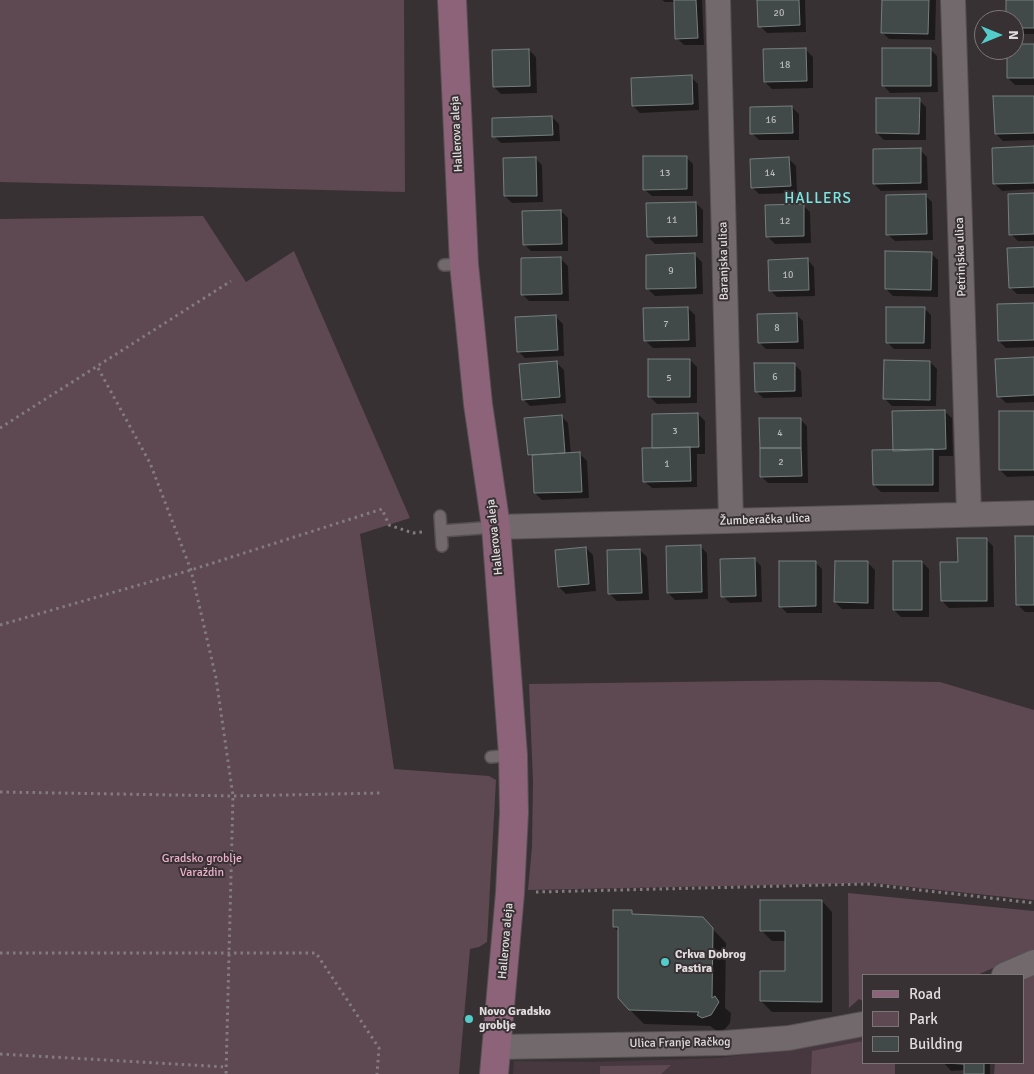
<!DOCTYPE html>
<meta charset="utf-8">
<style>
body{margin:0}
#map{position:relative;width:1034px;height:1074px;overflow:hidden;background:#383134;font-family:Signika,sans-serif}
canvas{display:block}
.legend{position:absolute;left:862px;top:974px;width:162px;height:90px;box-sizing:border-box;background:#383134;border:1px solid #7c7578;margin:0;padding:6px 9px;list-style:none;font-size:15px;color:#e1dcde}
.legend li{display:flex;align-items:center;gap:10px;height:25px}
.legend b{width:25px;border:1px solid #7c7578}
.north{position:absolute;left:974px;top:10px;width:50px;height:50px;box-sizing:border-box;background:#383134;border:1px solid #7c7578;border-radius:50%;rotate:90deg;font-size:14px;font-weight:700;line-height:20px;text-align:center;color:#e1dcde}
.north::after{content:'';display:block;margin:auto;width:18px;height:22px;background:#53cdc9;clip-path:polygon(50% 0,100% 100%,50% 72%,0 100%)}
</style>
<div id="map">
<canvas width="1034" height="1074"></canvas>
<ul class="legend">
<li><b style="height:6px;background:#8d6379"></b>Road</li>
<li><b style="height:14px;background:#5e4852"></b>Park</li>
<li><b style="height:14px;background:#414a49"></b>Building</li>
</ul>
<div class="north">N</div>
</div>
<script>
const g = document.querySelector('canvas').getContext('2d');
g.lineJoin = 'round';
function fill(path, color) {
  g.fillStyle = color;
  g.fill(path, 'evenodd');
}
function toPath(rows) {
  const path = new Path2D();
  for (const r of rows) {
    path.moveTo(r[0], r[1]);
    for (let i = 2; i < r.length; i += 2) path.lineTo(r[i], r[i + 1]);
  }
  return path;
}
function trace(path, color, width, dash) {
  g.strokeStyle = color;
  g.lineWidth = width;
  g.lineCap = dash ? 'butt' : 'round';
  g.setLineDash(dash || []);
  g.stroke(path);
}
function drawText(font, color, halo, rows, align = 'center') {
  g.font = font + ' Signika,sans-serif';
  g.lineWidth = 4;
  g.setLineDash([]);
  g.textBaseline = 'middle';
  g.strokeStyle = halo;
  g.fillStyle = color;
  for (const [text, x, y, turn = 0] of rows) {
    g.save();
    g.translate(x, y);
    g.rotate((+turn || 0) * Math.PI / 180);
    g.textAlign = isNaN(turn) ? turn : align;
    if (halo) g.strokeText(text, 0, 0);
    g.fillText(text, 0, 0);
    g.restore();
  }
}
fill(toPath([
 [863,1035,863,1063,883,1074,513,1074,514,1061,591,1062,718,1058,797,1048]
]), '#46383e');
fill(toPath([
 [0,0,404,0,405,192,0,182],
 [203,216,246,282,294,251,410,518,360,534,394,769,489,776,496,780,487,942,479,947,470,949,459,1074,0,1074,0,219],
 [818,680,940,682,1034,710,1034,900,873,883,528,890,532,847,533,781,529,684],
 [848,893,1034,911,1034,950,977,975,863,975,863,1001,859,999,849,1008,849,1017],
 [1034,975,1034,1074,994,1074,995,1063,1023,1063,1023,980],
 [863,1041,863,1063,895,1063,895,1074,811,1074,812,1051],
 [671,1065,661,1074,600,1074,600,1066]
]), '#5e4852');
fill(toPath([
 [662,0,702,0,704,45,684,45,677,38,675,2,665,2],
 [759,0,805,0,806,32,767,33,760,26],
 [883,0,936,0,935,40,889,39,882,32],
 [1007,0,1034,0,1034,34,1014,34,1014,20,1007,20],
 [1014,45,1034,45,1034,85,1015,85,1008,78,1008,50,1014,50],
 [930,49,937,56,938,92,890,93,883,85],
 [529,50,536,57,537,93,501,94,494,87],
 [806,50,813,57,813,88,772,89,765,82],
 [691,77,698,84,699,110,640,113,633,106],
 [1034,97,1034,140,1003,141,996,134],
 [919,100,926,107,926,140,884,140,877,133],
 [792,107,799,114,799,140,759,140,752,133],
 [552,117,559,124,560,141,501,143,494,136],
 [1034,148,1034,189,1002,191,995,184],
 [920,150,927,157,928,190,881,191,874,184],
 [686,157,693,164,693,196,652,196,644,189],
 [535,158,542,165,543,202,512,203,505,196],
 [789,159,796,166,797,193,759,194,752,187],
 [925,195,932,202,933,240,895,241,887,234],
 [1034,195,1034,241,1018,241,1011,234],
 [696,203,703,210,703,243,655,244,648,237],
 [803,205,810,212,811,243,775,244,768,237],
 [561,211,568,218,568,251,531,251,524,244],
 [1034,248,1034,294,1017,294,1010,287],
 [931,253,938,260,938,297,893,296,886,289],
 [695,255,702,262,703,294,655,296,648,289],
 [561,259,568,266,569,301,529,301,522,294],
 [807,259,814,267,815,296,777,297,770,290],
 [1034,304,1034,347,1006,348,999,341],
 [688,308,695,315,696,347,653,348,646,341],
 [924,308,931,315,931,349,894,349,887,342],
 [796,314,803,321,804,349,766,349,759,342],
 [556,317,563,324,564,356,525,358,518,351],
 [1034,359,1034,402,1006,403,999,396],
 [690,360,697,367,697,403,657,404,650,397],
 [930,362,937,369,936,406,892,406,885,399],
 [557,363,564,370,566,403,530,406,523,399],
 [794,364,801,371,802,397,763,398,756,391],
 [944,411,952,418,953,456,939,456,939,492,881,492,874,485,895,452],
 [1034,412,1034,476,1007,477,1000,470],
 [698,414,705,421,705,454,697,454,697,487,652,488,644,481,654,449],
 [561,416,568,423,571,454,580,454,587,461,589,498,542,500,535,493,534,460,529,455],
 [800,419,807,426,808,483,768,483,761,476],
 [1034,537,1034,612,1025,612,1018,605],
 [986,539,993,546,994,607,949,608,942,601,959,563],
 [700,546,707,553,708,599,675,600,668,593],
 [586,548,593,555,596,591,566,594,559,587],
 [640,550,647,557,649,600,617,601,610,594],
 [754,559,761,566,762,602,730,603,723,596],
 [815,562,822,569,822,613,787,613,780,606],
 [922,562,929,569,929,617,901,617,894,610],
 [868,563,875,570,874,609,842,609,835,602],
 [822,901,832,912,832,1012,772,1012,761,1001,787,973,787,941,772,941,761,930],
 [631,912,635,916,702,918,726,943,725,1008,731,1013,730,1023,725,1029,717,1031,710,1026,644,1024,629,1009,619,932,614,927],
 [944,1063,990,1063,990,1074,965,1074,965,1070,951,1071]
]), '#0007');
const building = toPath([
 [674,0,696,0,698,38,675,39,674,0],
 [757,0,799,0,800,25,758,27,757,0],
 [882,0,929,0,928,34,881,33,882,0],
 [1006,0,1034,0,1034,28,1014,28,1014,20,1006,20,1006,0],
 [1014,44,1034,44,1034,78,1007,78,1007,50,1014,50,1014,44],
 [806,48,807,81,764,82,763,49,806,48],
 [882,48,931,48,931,86,882,86,882,48],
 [529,49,530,86,493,87,492,50,529,49],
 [692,75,693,104,632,106,631,78,692,75],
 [993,96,1034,96,1034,133,995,134,993,96],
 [876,98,920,98,919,134,876,133,876,98],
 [792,106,793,133,750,134,750,107,792,106],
 [552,116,553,135,492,137,492,118,552,116],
 [1034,146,1034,183,993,184,992,148,1034,146],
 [921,148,921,183,873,184,873,149,921,148],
 [643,156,687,156,687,189,643,190,643,156],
 [536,157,537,196,504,196,503,158,536,157],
 [789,157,791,186,751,188,750,159,789,157],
 [1034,193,1034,234,1009,235,1008,194,1034,193],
 [926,194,927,234,886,235,886,195,926,194],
 [696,202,697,236,647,237,646,203,696,202],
 [804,204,804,236,766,237,765,205,804,204],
 [561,210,562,244,523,245,522,211,561,210],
 [1034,247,1034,287,1009,288,1007,248,1034,247],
 [885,251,932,252,931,290,885,289,885,251],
 [695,253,696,288,646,289,646,255,695,253],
 [561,257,562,294,521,295,521,258,561,257],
 [808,258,809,290,769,291,768,260,808,258],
 [1034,303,1034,340,998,341,997,304,1034,303],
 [688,307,689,340,644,341,643,308,688,307],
 [886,307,925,307,924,343,886,343,886,307],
 [797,313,798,342,758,343,757,314,797,313],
 [556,315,558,350,517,352,515,317,556,315],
 [1034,357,1034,395,997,397,995,359,1034,357],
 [648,359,690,359,690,397,648,397,648,359],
 [884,360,930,361,930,400,883,399,884,360],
 [557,361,560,397,522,400,519,364,557,361],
 [754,363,795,363,795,391,755,392,754,363],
 [945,410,946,449,893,451,892,411,945,410],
 [999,411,1034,411,1034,470,999,470,999,411],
 [698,413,699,447,652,448,652,414,698,413],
 [562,415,565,453,528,455,524,418,562,415],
 [759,418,801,418,801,448,760,448,759,418],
 [690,447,691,481,643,482,642,448,690,447],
 [760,448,801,448,802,476,760,477,760,448],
 [933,449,933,485,873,485,872,450,933,449],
 [580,452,582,492,534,493,532,455,580,452],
 [1015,536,1034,536,1034,605,1016,605,1015,536],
 [957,538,987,538,987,601,941,601,940,562,958,562,957,538],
 [701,545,702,592,667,593,666,546,701,545],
 [586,547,589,584,558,587,555,550,586,547],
 [640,549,642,593,608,594,607,550,640,549],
 [755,558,756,596,721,597,720,559,755,558],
 [779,561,816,561,816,606,779,607,779,561],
 [835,561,868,561,868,603,834,602,835,561],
 [893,561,922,561,922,610,893,610,893,561],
 [760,900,822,900,822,1002,760,1001,760,971,785,971,785,931,760,931,760,900],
 [613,910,632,910,632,914,703,917,713,928,712,998,715,996,719,1002,711,1015,702,1018,697,1015,699,1012,629,1010,618,998,618,927,613,927,613,910],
 [943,1063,984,1063,984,1074,964,1074,964,1064,943,1063]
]);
fill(building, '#414a49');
trace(building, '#757f7e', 1);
const lane = toPath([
 [444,265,464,264],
 [440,516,442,546],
 [441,531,496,527],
 [491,757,513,755]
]);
const street = toPath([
 [718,0,731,521],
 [953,0,969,514],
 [496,527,1034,513],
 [1004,975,1034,962],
 [497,1047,725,1043,789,1038,863,1024]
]);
const secondary = toPath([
 [452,0,464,264,478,404,496,527,513,755,514,813,510,893,494,1074]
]);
trace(lane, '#565052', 14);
trace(street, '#565052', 26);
trace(secondary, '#565052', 30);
trace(toPath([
 [98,368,150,463,191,570,216,678,233,796,226,1074],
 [0,428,231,281],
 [0,625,191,570,382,509,389,525,413,533,423,532],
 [0,792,233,796,382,793],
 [536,892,867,884,1034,903],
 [0,953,316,953,379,1048,377,1074],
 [0,1054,226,1067]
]), '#827c7e', 3, [2.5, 4]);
trace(lane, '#71696c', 11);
trace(street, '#71696c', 24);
trace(secondary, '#8d6379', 28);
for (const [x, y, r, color] of [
 [665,962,5,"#53cdc9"],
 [469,1019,5,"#53cdc9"]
]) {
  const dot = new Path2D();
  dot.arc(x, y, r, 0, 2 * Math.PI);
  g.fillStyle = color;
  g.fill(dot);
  trace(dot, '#383134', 2);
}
drawText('10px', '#b9b8b9', null, [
 ["20",779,13],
 ["18",785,65],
 ["16",771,120],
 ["13",665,173],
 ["14",770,173],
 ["11",672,220],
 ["12",785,221],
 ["9",671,271],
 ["10",788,275],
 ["7",666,324],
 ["8",777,328],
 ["6",775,377],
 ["5",669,378],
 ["3",675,431],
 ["4",780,433],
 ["2",781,462],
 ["1",667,464]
]);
drawText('12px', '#e1dcde', '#383134', [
 ["Hallerova aleja",457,134,-93],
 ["Petrinjska ulica",961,257,-92],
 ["Baranjska ulica",724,261,-91],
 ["Žumberačka ulica",765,520,-2],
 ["Hallerova aleja",495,537,-96],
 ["Hallerova aleja",506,941,-85],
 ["Ulica Franje Račkog",680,1043,-1]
]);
drawText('12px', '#efb0cc', '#383134', [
 ["Gradsko groblje",202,859],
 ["Varaždin",202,873]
]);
drawText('bold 12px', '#e1dcde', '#383134', [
 ["Crkva Dobrog",675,955],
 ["Pastira",675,969],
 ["Novo Gradsko",479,1012],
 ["groblje",479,1026]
], 'left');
g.letterSpacing = '1px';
drawText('15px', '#7ae6e2', '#383134', [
 ["HALLERS",818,199]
]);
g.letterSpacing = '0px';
</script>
